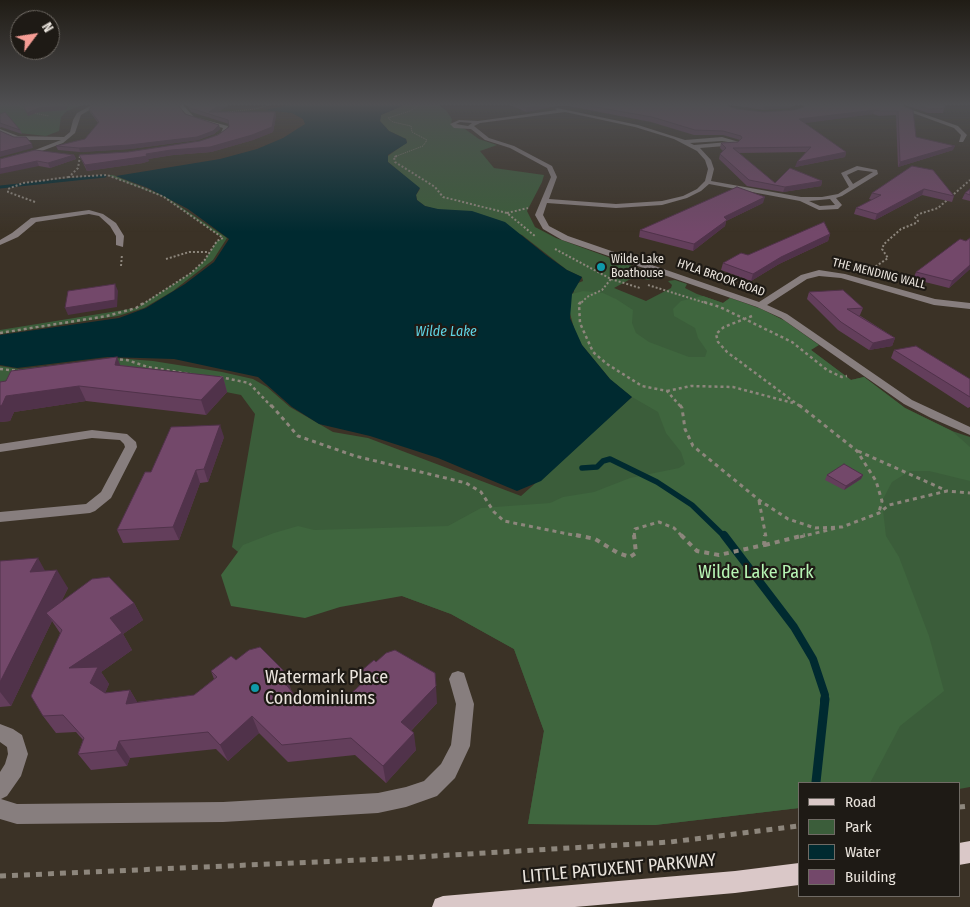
<!DOCTYPE html>
<style>
body{margin:0}
#map{position:relative;width:970px;height:907px;overflow:hidden;background:#3b3226;font-family:"Fira Sans Condensed",sans-serif}
canvas{display:block}
.legend{position:absolute;left:798px;top:782px;width:162px;height:115px;box-sizing:border-box;background:#1e1a15;border:1px solid #706b65;margin:0;padding:6px 9px;list-style:none;font-size:15px;color:#eae4dd}
.legend li{display:flex;align-items:center;gap:10px;height:25px}
.legend b{width:25px;border:1px solid #706b65}
.north{position:absolute;left:10px;top:10px;width:50px;height:50px;box-sizing:border-box;background:#1e1a15;border:1px solid #706b65;border-radius:50%;rotate:59deg;font-size:14px;font-weight:700;line-height:20px;text-align:center;color:#eae4dd}
.north::after{content:'';display:block;margin:auto;width:18px;height:22px;background:#f59c94;clip-path:polygon(50% 0,100% 100%,50% 72%,0 100%)}
</style>
<div id="map">
<canvas width="970" height="907"></canvas>
<ul class="legend">
<li><b style="height:6px;background:#dac8c8"></b>Road</li>
<li><b style="height:14px;background:#3b5d3a"></b>Park</li>
<li><b style="height:14px;background:#002a30"></b>Water</li>
<li><b style="height:14px;background:#73486a"></b>Building</li>
</ul>
<div class="north">N</div>
</div>
<script>
const g = document.querySelector('canvas').getContext('2d');
g.lineJoin = 'round';
function fill(path, color) {
  g.fillStyle = color;
  g.fill(path, 'evenodd');
}
function toPath(rows) {
  const path = new Path2D();
  for (const r of rows) {
    path.moveTo(r[0], r[1]);
    for (let i = 2; i < r.length; i += 2) path.lineTo(r[i], r[i + 1]);
  }
  return path;
}
function trace(path, color, width, dash) {
  g.strokeStyle = color;
  g.lineWidth = width;
  g.lineCap = dash ? 'butt' : 'round';
  g.setLineDash(dash || []);
  g.stroke(path);
}
function drawText(font, color, halo, rows, align = 'center') {
  g.font = font + ' "Fira Sans Condensed",sans-serif';
  g.lineWidth = 4.5;
  g.setLineDash([]);
  g.textBaseline = 'middle';
  g.strokeStyle = halo;
  g.fillStyle = color;
  for (const [text, x, y, turn = 0] of rows) {
    g.save();
    g.translate(x, y);
    g.rotate((+turn || 0) * Math.PI / 180);
    g.textAlign = isNaN(turn) ? turn : align;
    if (halo) g.strokeText(text, 0, 0);
    g.fillText(text, 0, 0);
    g.restore();
  }
}
fill(toPath([
 [0,105,83,105,67,111,61,117,59,131,46,136,19,133,0,124],
 [404,105,439,105,446,110,452,119,451,125,465,129,479,139,497,145,480,151,494,168,544,175,542,182,527,211,535,227,556,238,657,275,656,278,648,280,636,276,614,288,646,301,671,288,672,285,668,281,675,280,687,284,685,288,697,294,723,303,730,298,761,309,785,321,811,350,851,380,864,377,905,408,952,431,970,437,970,787,959,789,959,783,799,783,799,808,655,825,528,824,544,731,514,649,451,614,402,596,324,596,263,572,232,547,255,414,241,395,125,372,0,398,0,366,19,369,115,358,153,361,222,372,253,379,267,387,290,407,333,432,368,438,521,496,632,397,610,379,569,297,574,292,574,287,578,283,583,281,582,277,567,270,522,235,425,206,417,200,416,195,420,189,388,162,388,156,407,142,406,139,389,131,380,121,381,115],
 [107,175,113,175,166,197,227,238,213,260,173,291,144,308,118,316,0,334,0,330,136,308,191,273,204,261,217,241,223,238,164,197]
]), '#3b5d3a');
fill(toPath([
 [583,291,603,293,616,299,633,310,632,323,636,333,649,342,689,357,705,357,707,351,698,338,695,328,674,316,673,309,681,301,703,296,723,303,730,298,761,309,785,321,819,345,811,350,851,380,864,377,905,408,952,431,970,447,970,481,929,471,910,471,892,482,882,501,886,536,899,557,929,636,944,691,900,726,870,783,799,783,799,808,655,825,528,824,544,731,514,649,451,614,402,596,340,607,305,618,231,606,221,575,243,545,274,533,298,526,314,530,448,526,481,508,550,503,563,497,594,492,630,478,679,468,685,464,681,452,666,433,658,412,632,397,610,379,582,345,575,332,568,306,572,294]
]), '#3f663e');
fill(toPath([
 [290,105,404,105,381,115,380,121,389,131,406,139,407,143,388,155,388,162,420,188,416,195,417,200,425,206,438,209,472,211,505,222,546,255,567,270,582,277,572,294,570,318,582,345,610,379,632,397,541,481,517,491,438,458,370,436,319,424,292,407,258,377,174,359,107,357,17,368,0,365,0,335,119,318,146,308,185,284,214,262,229,239,188,209,148,188,116,176,220,159,257,149,283,138,305,124,303,119,292,113,265,110]
]), '#002a30');
trace(toPath([
 [0,187,105,176]
]), '#002a30', 3);
trace(toPath([
 [582,468,597,467,603,461,610,459,657,482,692,505,725,537]
]), '#002a30', 5.5);
trace(toPath([
 [724,535,794,627,813,659,825,695,824,701]
]), '#002a30', 8);
trace(toPath([
 [816,782,825,699]
]), '#002a30', 9);
trace(toPath([
 [18,105,27,110],
 [228,112,255,109,269,105],
 [33,113,49,116],
 [394,157,423,146,427,140,412,132,411,126,393,122,388,118,410,111,419,105]
]), '#8d867c', 1, [1, 1]);
trace(toPath([
 [80,156,78,168,69,177,107,175,145,189,164,197,223,238,217,241,204,261,191,273,143,304],
 [397,156,394,157,395,162,435,187,443,197,507,213,535,236],
 [35,202,8,192,8,189,23,183,69,177],
 [507,213,528,208],
 [555,249,611,279,602,290,587,297,580,304],
 [166,259,189,252,209,252],
 [121,266,122,254],
 [869,271,888,258,882,249,884,244,901,229,916,223,918,221,915,217,919,214,938,208,970,180],
 [611,279,640,288],
 [648,285,709,304]
]), '#8d867c', 2, [2, 2]);
trace(toPath([
 [581,302,579,304,580,323,593,352,607,364,642,386,667,391,681,407],
 [704,302,720,307,792,342,827,370,842,377,847,376],
 [752,316,724,327,716,334,718,342,727,352,801,407],
 [0,333,107,316,136,308,145,302],
 [114,359,127,360,148,367,191,374],
 [0,369,19,371],
 [220,377,249,383,272,407],
 [667,391,691,386,733,387,793,403]
]), '#8d867c', 2.5, [3, 3]);
trace(toPath([
 [271,405,298,436,355,456,466,483,481,492,494,512,504,521,583,537],
 [680,405,682,408,685,429,693,446,759,500,788,519,815,528,842,527,879,513,889,505,947,491,970,493],
 [799,405,857,451,876,481,882,501,879,512],
 [858,451,945,490],
 [759,501,766,537],
 [634,537,635,529,659,522,674,528,683,537],
 [800,537,836,528]
]), '#8d867c', 3, [4, 4]);
trace(toPath([
 [576,535,595,539,618,553,630,557,636,553,634,535],
 [681,535,697,551,719,555,764,545,765,535],
 [765,545,805,535]
]), '#8d867c', 4, [5, 5]);
trace(toPath([
 [959,807,970,806],
 [0,876,384,859,670,842,799,826]
]), '#8d867c', 5, [6, 6]);
fill(toPath([
 [92,105,98,105,81,115,75,133,63,143,39,152,0,163,0,159,35,150,61,140,17,140,0,133,0,129,18,136,64,137,70,132,73,120,77,113,92,105],
 [178,105,183,105,194,117,228,126,226,134,211,140,211,138,221,133,223,128,190,119,178,105],
 [891,105,898,105,958,126,967,135,963,142,959,142,961,135,954,128,891,105],
 [557,108,638,125,685,140,722,137,739,142,737,145,700,148,711,160,714,169,711,181,801,197,822,197,838,194,849,187,841,173,857,166,877,170,878,174,842,196,836,198,842,205,838,209,819,210,800,201,709,184,701,191,687,198,662,205,616,208,547,203,543,215,549,226,568,236,759,302,801,275,819,270,845,274,935,299,970,303,970,309,934,305,841,278,819,276,807,279,767,305,787,314,912,400,970,427,970,435,931,418,904,404,781,318,757,307,562,240,543,229,535,215,551,177,547,168,510,148,485,140,471,129,454,128,450,124,459,120,478,121,557,110,555,109,557,108],
 [565,112,635,127,674,139,697,151,705,160,708,169,705,181,697,189,683,196,662,201,616,204,549,199,557,177,552,166,514,146,489,138,474,126,480,123,565,112],
 [460,122,472,123,468,126,456,124,460,122],
 [722,141,728,142,694,145,690,143,722,141],
 [858,170,873,172,853,184,847,175,858,170],
 [830,199,835,205,820,206,809,201,830,199],
 [89,210,103,214,116,223,124,236,123,247,116,245,116,236,110,226,99,216,89,214,36,222,18,237,0,245,0,240,12,233,31,218,89,210],
 [92,430,127,434,136,442,137,447,111,498,95,511,90,513,0,522,0,512,86,504,101,492,125,447,124,444,120,440,92,438,0,452,0,444,92,430],
 [458,671,464,673,474,704,470,746,455,778,437,796,406,807,378,813,223,822,17,824,0,819,0,772,5,764,8,754,7,747,0,742,0,724,13,729,22,735,28,754,21,776,7,796,1,799,17,804,223,802,378,793,406,787,424,781,441,764,451,745,456,704,449,679,452,673,458,671]
]), '#877e7e');
fill(toPath([
 [970,841,970,863,959,865,959,843,970,841],
 [799,863,799,885,735,893,575,907,432,907,435,899,443,896,735,871,799,863]
]), '#dac8c8');
fill(toPath([
 [187,105,228,105,228,106,218,112,275,112,276,116,273,132,253,140,211,152,173,155,148,159,149,161,143,163,87,171,79,155,128,152,200,141,218,135,229,127,229,124,191,112],
 [510,105,725,105,737,109,764,112,901,105,916,137,953,150,898,167,896,115,879,116,873,114,804,123,846,152,845,157,795,167,806,152,739,153,775,183,822,181,821,186,783,192,747,186,719,159,720,154,723,151,720,148,721,143,738,142,740,140,723,135,694,135,651,122,568,106,557,106,526,112],
 [730,105,795,105,790,108,763,110],
 [904,105,945,105,943,113,928,113],
 [89,109,185,114,219,125,220,129,214,134,198,140,130,149,80,152,58,150,56,146,85,139,98,123,90,112],
 [0,114,20,130,22,134,1,127,0,128],
 [74,155,76,159,50,168,0,159],
 [912,166,954,196,952,202,922,195,875,220,854,214,856,208,872,200,869,199,872,193],
 [970,189,970,201,962,199,965,193],
 [763,203,726,221,725,226,693,251,639,237,640,230],
 [830,234,828,241,779,264,751,281,721,270,723,263,748,255],
 [970,238,970,269,949,288,913,279,916,272],
 [809,292,863,308,860,315,859,315,895,338,892,346,869,350,838,330,807,299],
 [894,350,970,379,970,407,968,408,891,358],
 [120,365,223,377,227,392,206,415,86,401,14,412,10,421,0,422,0,382],
 [224,437,208,482,200,483,179,540,123,543,117,530,151,472],
 [827,475,863,475,861,479,844,490,825,480],
 [0,561,46,571,68,588,61,602,134,603,143,620,123,634,132,650,101,672,109,684,105,693,130,690,137,702,194,695,214,679,211,671,236,660,291,689,291,690,301,703,343,701,363,682,361,671,437,703,411,731,416,750,386,783,355,755,288,762,259,733,228,761,216,749,130,758,127,766,91,770,78,754,83,740,76,732,56,733,43,716,60,633,52,621,11,706,0,707]
]), '#633e5b');
fill(toPath([
 [68,105,66,110,40,112,28,116,27,113,39,108],
 [220,105,228,105,228,106,212,115,209,112],
 [539,105,557,105,557,106,526,112,526,108],
 [775,105,795,105,790,108,763,110,764,106],
 [875,110,873,114,798,124,799,119],
 [275,112,276,116,273,132,253,140,211,152,173,155,148,159,149,161,143,163,87,171,85,165,171,150,210,147],
 [219,125,220,129,214,134,198,140,130,149,80,152,79,148],
 [32,144,33,148,0,157,0,152],
 [955,146,953,150,898,167,900,162],
 [846,152,845,157,795,167,797,162],
 [74,155,76,159,50,168,48,163],
 [37,161,39,166,0,174,0,169],
 [822,181,821,186,783,192,785,187],
 [924,189,922,195,875,220,877,214],
 [765,197,763,203,726,221,725,226,693,251,694,244,724,217],
 [830,234,828,241,779,264,751,281,753,274,781,257],
 [970,265,970,269,949,288,952,281],
 [115,284,118,291,117,307,68,315,65,308],
 [895,338,892,346,869,350,873,343],
 [117,357,123,372,115,365],
 [223,377,227,392,206,415,201,400],
 [79,386,86,401,14,412,10,421,0,422,0,406,6,396],
 [220,425,224,437,208,482,204,469],
 [196,470,200,483,179,540,173,527],
 [863,475,861,479,844,490,846,486],
 [38,558,48,576,30,572],
 [57,570,68,588,52,620,46,613,52,621,11,706,0,692,0,682],
 [134,603,143,620,123,634,132,650,101,672,109,684,102,700,69,668,110,618],
 [285,672,291,689,289,699,284,682],
 [436,686,437,703,403,739,401,722],
 [130,690,140,707,126,704],
 [252,716,259,733,228,761,220,745],
 [414,733,416,750,386,783,383,766],
 [119,741,130,758,127,766,116,750]
]), '#50324a');
const building = toPath([
 [23,105,65,105,65,106,39,108,27,113,23,105],
 [95,105,178,105,185,114,219,125,213,131,197,137,129,145,79,148,56,146,85,139,99,122,89,109,95,105],
 [189,105,220,105,209,112,275,112,272,127,252,135,210,147,171,150,146,154,147,156,141,157,85,165,79,155,128,152,200,141,218,135,229,127,228,120,190,108,189,105],
 [520,105,539,105,526,108,520,105],
 [584,105,725,105,737,109,764,112,794,110,804,107,804,105,901,105,913,110,916,137,955,146,900,162,898,111,880,111,875,110,799,119,846,152,797,162,811,147,733,148,775,183,790,168,822,181,785,187,749,180,720,154,726,148,721,143,738,142,742,138,741,136,723,131,695,130,652,117,584,105],
 [918,105,945,105,945,108,929,109,918,105],
 [5,112,20,130,0,123,0,114,5,112],
 [0,131,14,137,26,137,32,144,0,152,0,131],
 [35,150,74,155,48,163,37,161,0,169,0,159,35,150],
 [912,166,933,170,954,196,924,189,877,214,856,208,881,195,872,193,912,166],
 [737,187,765,197,724,217,727,220,694,244,640,230,737,187],
 [970,189,970,195,965,193,970,189],
 [824,222,830,234,781,257,753,274,723,263,741,253,748,255,824,222],
 [970,238,970,265,952,281,916,272,960,239,966,241,970,238],
 [115,284,115,300,65,308,68,291,115,284],
 [843,290,863,308,847,309,895,338,873,343,841,322,809,292,843,290],
 [916,346,970,379,970,397,894,350,916,346],
 [117,357,115,365,223,377,201,400,79,386,6,396,2,405,0,406,0,382,6,381,11,371,117,357],
 [220,425,204,469,196,470,173,527,117,530,145,472,151,472,171,427,220,425],
 [844,464,863,475,846,486,827,475,844,464],
 [38,558,30,572,57,570,0,682,0,561,38,558],
 [109,577,134,603,110,618,122,633,69,668,98,667,90,683,105,693,130,690,126,704,194,695,217,677,211,671,231,656,236,660,249,650,260,647,285,672,284,682,301,703,343,701,369,677,361,671,374,660,376,662,386,653,395,650,435,673,436,686,401,722,414,733,383,766,351,738,282,745,252,716,220,745,208,732,119,741,116,750,78,754,84,738,63,715,43,716,31,696,62,630,46,613,92,579,109,577]
]);
fill(building, '#73486a');
trace(building, '#50324a', 1);
const sky = g.createLinearGradient(0, 0, 0, 232);
sky.addColorStop(0, '#201c15');
sky.addColorStop(0.45, '#4f4f52');
sky.addColorStop(1, '#4f4f5200');
g.fillStyle = sky;
g.fillRect(0, 0, 970, 232);
for (const [x, y, r, color] of [
 [601,267,5,"#0f9aa8"],
 [255,688,5,"#0f9aa8"]
]) {
  const dot = new Path2D();
  dot.arc(x, y, r, 0, 2 * Math.PI);
  g.fillStyle = color;
  g.fill(dot);
  trace(dot, '#1e1a15', 2);
}
drawText('12px', '#eae4dd', '#1e1a15', [
 ["Wilde Lake",611,260],
 ["Boathouse",611,274]
], 'left');
drawText('12px', '#eae4dd', '#1e1a15', [
 ["THE MENDING WALL",879,274,14],
 ["HYLA BROOK ROAD",721,278,19]
]);
drawText('italic 14px', '#5fd4e4', '#1e1a15', [
 ["Wilde Lake",446,332]
]);
drawText('18px', '#b7f5b4', '#1e1a15', [
 ["Wilde Lake Park",756,573]
]);
drawText('18px', '#eae4dd', '#1e1a15', [
 ["Watermark Place",265,678],
 ["Condominiums",265,699]
], 'left');
drawText('18px', '#eae4dd', '#1e1a15', [
 ["LITTLE PATUXENT PARKWAY",619,869,-5]
]);
</script>
